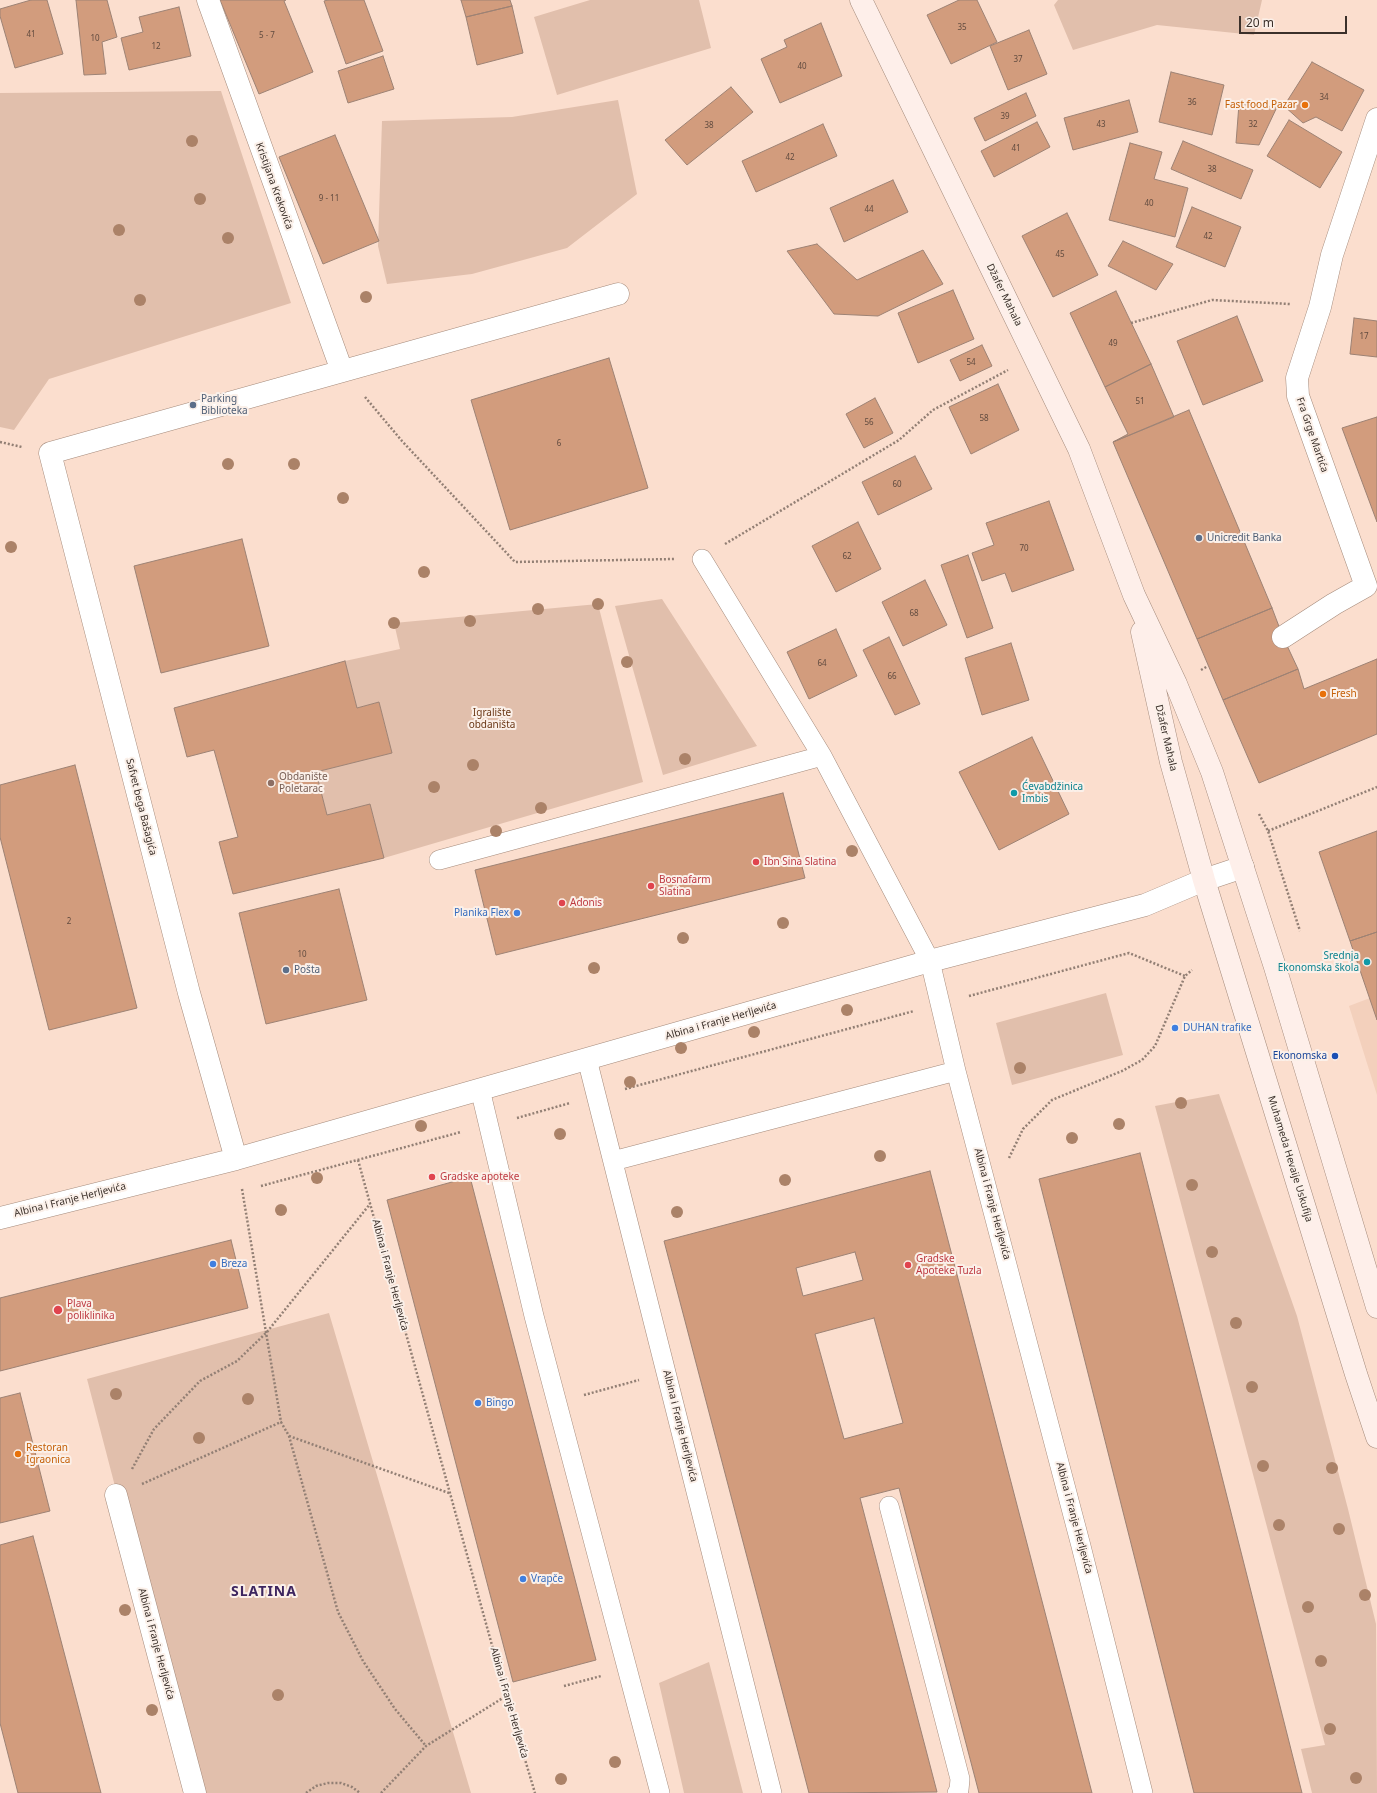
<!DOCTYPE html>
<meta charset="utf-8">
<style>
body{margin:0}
#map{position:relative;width:1377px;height:1793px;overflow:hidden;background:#fbdece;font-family:"Noto Sans",sans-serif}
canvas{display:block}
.scale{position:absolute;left:1239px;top:16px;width:108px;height:18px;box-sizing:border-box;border:2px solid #3b302a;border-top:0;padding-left:5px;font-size:12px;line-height:14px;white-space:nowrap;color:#3b302a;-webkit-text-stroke:3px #fbf0e9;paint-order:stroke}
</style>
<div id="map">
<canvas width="1377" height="1793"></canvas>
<div class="scale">20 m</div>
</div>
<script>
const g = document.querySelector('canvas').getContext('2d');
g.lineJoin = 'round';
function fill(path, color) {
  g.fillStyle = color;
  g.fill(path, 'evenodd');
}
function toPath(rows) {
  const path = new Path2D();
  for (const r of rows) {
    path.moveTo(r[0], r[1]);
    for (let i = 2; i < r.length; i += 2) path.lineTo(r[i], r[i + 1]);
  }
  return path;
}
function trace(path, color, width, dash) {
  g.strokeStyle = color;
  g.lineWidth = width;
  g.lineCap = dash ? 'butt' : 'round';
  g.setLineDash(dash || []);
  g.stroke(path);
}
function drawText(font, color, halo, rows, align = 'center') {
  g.font = font + ' "Noto Sans",sans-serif';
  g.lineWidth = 4;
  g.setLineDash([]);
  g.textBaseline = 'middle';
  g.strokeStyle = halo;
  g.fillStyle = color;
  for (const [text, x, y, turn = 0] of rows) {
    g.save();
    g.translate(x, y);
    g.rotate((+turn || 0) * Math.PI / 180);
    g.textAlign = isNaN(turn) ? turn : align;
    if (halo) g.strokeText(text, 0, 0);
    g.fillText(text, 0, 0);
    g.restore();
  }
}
fill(toPath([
 [1377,932,1377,1095,1349,1006,1370,998]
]), '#f3d0bc');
fill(toPath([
 [590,0,699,0,711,48,557,95,534,17],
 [1058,0,1262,0,1254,35,1157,25,1073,50,1054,5],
 [221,91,291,303,49,379,14,430,0,427,0,93],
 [618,100,637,194,567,248,472,274,387,284,378,246,382,121,512,117],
 [662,599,757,746,663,775,615,606],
 [598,604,643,782,384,858,370,804,327,815,316,772,392,753,379,702,357,708,345,661,400,649,394,623],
 [1106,993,1123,1055,1012,1085,996,1023],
 [1219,1094,1297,1316,1348,1509,1376,1624,1377,1793,1312,1793,1301,1749,1325,1745,1155,1106],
 [329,1313,471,1793,195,1793,87,1379],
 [709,1662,743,1793,684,1793,659,1683]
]), '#e1bfac');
const building = toPath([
 [31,0,47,0,63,54,15,68,0,16,0,9,31,0],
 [76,0,107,0,117,37,102,42,106,74,84,75,76,0],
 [220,0,286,0,284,1,313,72,259,94,220,0],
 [328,0,364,0,383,51,346,64,324,1,328,0],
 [461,0,510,0,512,6,466,17,461,0],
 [959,0,977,0,997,42,951,64,927,15,959,0],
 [512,6,523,53,477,65,466,17,512,6],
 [179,7,191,56,129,70,121,38,143,32,139,17,179,7],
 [821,23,842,76,780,103,761,59,787,47,784,40,821,23],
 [1029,30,1047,74,1008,90,990,46,1029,30],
 [383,56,394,89,348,103,338,71,383,56],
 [1312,62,1364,90,1342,131,1316,117,1303,123,1284,106,1312,62],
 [1171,72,1224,85,1212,135,1159,122,1171,72],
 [731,87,753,112,687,165,665,140,731,87],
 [1026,93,1036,116,985,141,974,118,1026,93],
 [1129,100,1138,132,1073,150,1064,118,1129,100],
 [1239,104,1277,107,1259,145,1236,143,1239,104],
 [1289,120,1342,152,1320,188,1267,156,1289,120],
 [1037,122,1050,147,994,177,981,151,1037,122],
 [823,124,837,156,756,192,742,161,823,124],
 [335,135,379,241,323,264,279,157,335,135],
 [1183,141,1253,170,1241,199,1171,169,1183,141],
 [1130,143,1162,152,1154,179,1188,188,1175,237,1109,220,1130,143],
 [893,180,908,212,844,242,830,208,893,180],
 [1192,207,1241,227,1225,267,1176,247,1192,207],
 [1067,213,1098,275,1053,297,1022,236,1067,213],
 [1123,241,1173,264,1156,290,1108,266,1123,241],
 [817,244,857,280,923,250,943,284,878,316,834,314,787,251,817,244],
 [953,290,974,339,918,363,898,313,953,290],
 [1116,291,1151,364,1105,387,1070,313,1116,291],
 [1237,316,1263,381,1203,405,1177,341,1237,316],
 [1354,318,1377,321,1377,357,1350,354,1354,318],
 [982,345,992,366,960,381,950,360,982,345],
 [609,358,648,488,510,530,471,400,609,358],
 [1151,364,1174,417,1113,442,1128,434,1105,387,1151,364],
 [998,384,1019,430,971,454,949,407,998,384],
 [875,398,893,433,864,448,846,414,875,398],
 [1189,410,1272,608,1197,639,1113,442,1189,410],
 [1377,417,1377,522,1342,428,1377,417],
 [915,456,932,489,878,515,862,482,915,456],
 [1049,501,1074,570,1012,592,1005,573,982,581,972,553,994,545,986,523,1049,501],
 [858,522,881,569,836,592,812,546,858,522],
 [242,539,269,646,161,673,134,566,242,539],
 [968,555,993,628,967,638,941,565,968,555],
 [925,580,947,625,903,646,882,602,925,580],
 [1272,608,1283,637,1298,669,1223,700,1197,639,1272,608],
 [836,629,857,676,809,699,787,652,836,629],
 [889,637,920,704,895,715,863,650,889,637],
 [1011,643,1029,700,982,715,965,658,1011,643],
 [1377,659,1377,734,1259,783,1223,700,1298,669,1304,689,1377,659],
 [345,661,357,708,379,702,392,753,316,772,327,815,370,804,384,858,233,894,219,842,238,837,214,750,187,757,174,708,345,661],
 [1032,737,1069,814,999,850,959,772,1032,737],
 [75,765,137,1008,49,1030,0,837,0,785,75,765],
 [783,793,805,878,496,955,475,870,783,793],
 [1377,831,1377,932,1350,941,1319,852,1377,831],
 [339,889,367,1000,266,1024,239,913,339,889],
 [1377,932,1377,1020,1350,941,1377,932],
 [1140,1153,1302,1793,1194,1793,1039,1179,1140,1153],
 [930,1171,1092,1793,979,1793,899,1488,860,1498,937,1792,809,1793,664,1241,930,1171],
 [855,1252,863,1280,803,1296,796,1268,855,1252],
 [874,1318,903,1423,844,1439,815,1334,874,1318],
 [470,1177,596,1660,513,1682,387,1200,470,1177],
 [231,1240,248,1308,0,1371,0,1298,231,1240],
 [20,1393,50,1511,0,1523,0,1398,20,1393],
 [33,1536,50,1599,101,1793,18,1793,0,1723,0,1545,33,1536]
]);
fill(building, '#d29c7d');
trace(building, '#9d8274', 1);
const lane = toPath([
 [702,559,822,756,930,961,956,1071,1081,1546,1143,1793],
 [439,860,822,756],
 [587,1059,772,1793],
 [480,1089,534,1316,660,1793],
 [613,1161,956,1071],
 [889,1506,960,1779,959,1790,957,1793]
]);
const street = toPath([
 [208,0,342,371],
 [1283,637,1334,604,1366,586,1298,396,1297,378,1320,307,1332,255,1377,119],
 [236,1159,189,993,50,453,618,294],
 [0,1218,236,1159,930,961,1145,905,1204,880,1243,867],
 [116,1495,195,1793]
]);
const secondary = toPath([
 [861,0,1079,449,1134,595,1176,684,1212,772,1275,967,1377,1307],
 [1142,632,1171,762,1204,880,1356,1374,1377,1437]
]);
trace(lane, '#a58b7c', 20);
trace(street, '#a58b7c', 23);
trace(secondary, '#a58b7c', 23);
trace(toPath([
 [1131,323,1212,300,1290,304],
 [365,397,402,441,515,562,674,559],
 [0,442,22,447],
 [725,544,899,440,933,410,1008,370],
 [1201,670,1208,666],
 [1259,814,1268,831,1300,931],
 [1268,831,1377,787],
 [969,996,1129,953,1185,976],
 [625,1089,914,1011],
 [517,1118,570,1103],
 [1009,1158,1023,1129,1052,1100,1122,1071,1142,1060,1155,1046,1185,976,1192,970],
 [358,1160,506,1696,535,1793],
 [261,1186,461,1132],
 [242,1189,281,1422],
 [584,1395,639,1380],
 [289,1436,449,1493],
 [132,1469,154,1429,200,1381,237,1361,267,1332,370,1204],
 [142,1484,281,1422,289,1436,338,1612,363,1661,395,1709,426,1746],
 [564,1686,601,1676],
 [306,1793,316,1786,328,1783,341,1783,352,1787,360,1793],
 [381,1793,426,1746,506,1696]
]), '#927f74', 2.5, [2, 2]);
trace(lane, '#fff', 19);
trace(street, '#fff', 22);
trace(secondary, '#feefea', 22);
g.fillStyle = '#ab8268';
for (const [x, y] of [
 [192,141],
 [200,199],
 [119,230],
 [228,238],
 [366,297],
 [140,300],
 [228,464],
 [294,464],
 [343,498],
 [11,547],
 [424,572],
 [598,604],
 [538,609],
 [470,621],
 [394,623],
 [627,662],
 [685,759],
 [473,765],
 [434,787],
 [541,808],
 [496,831],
 [852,851],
 [783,923],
 [683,938],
 [594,968],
 [847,1010],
 [754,1032],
 [681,1048],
 [1020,1068],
 [630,1082],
 [1181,1103],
 [1119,1124],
 [421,1126],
 [560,1134],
 [1072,1138],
 [880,1156],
 [317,1178],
 [785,1180],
 [1192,1185],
 [281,1210],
 [677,1212],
 [1212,1252],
 [1236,1323],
 [1252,1387],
 [116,1394],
 [248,1399],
 [199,1438],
 [1263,1466],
 [1332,1468],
 [1279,1525],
 [1339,1529],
 [1365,1595],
 [1308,1607],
 [125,1610],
 [1321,1661],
 [278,1695],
 [152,1710],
 [1330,1729],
 [615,1762],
 [1356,1778],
 [561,1779]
]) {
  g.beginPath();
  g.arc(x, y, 6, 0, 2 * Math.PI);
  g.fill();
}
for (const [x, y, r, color] of [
 [1305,105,4,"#e8710a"],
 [193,405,4,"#5c6f8a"],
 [1199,538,4,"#5c6f8a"],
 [1323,694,4,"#e8710a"],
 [271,783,4,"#8d6e63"],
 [1014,793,4,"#0f9aa8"],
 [756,862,4,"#e0444e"],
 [651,886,4,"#e0444e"],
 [562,903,4,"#e0444e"],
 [517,913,4,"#3f7fe0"],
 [1367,962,4,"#0f9aa8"],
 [286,970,4,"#5c6f8a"],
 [1175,1028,4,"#3f7fe0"],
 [1335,1056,4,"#1a4fb4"],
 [432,1177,4,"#e0444e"],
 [213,1264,4,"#3f7fe0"],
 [908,1265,4,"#e0444e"],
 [58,1310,5,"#e0444e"],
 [478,1403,4,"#3f7fe0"],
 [18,1454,4,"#e8710a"],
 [523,1579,4,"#3f7fe0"]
]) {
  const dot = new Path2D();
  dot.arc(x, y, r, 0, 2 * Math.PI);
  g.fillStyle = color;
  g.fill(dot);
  trace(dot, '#fbf0e9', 1.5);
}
drawText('8px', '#614b3f', null, [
 ["35",962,28],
 ["41",31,35],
 ["5 - 7",267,36],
 ["10",95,39],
 ["12",156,47],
 ["37",1018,60],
 ["40",802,67],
 ["34",1324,98],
 ["36",1192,103],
 ["39",1005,117],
 ["43",1101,125],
 ["32",1253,125],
 ["38",709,126],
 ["41",1016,149],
 ["42",790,158],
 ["38",1212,170],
 ["9 - 11",329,199],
 ["40",1149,204],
 ["44",869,210],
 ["42",1208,237],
 ["45",1060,255],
 ["17",1364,337],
 ["49",1113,344],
 ["54",971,363],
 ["51",1140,402],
 ["58",984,419],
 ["56",869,423],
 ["6",559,444],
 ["60",897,485],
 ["70",1024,549],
 ["62",847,557],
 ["68",914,614],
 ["64",822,664],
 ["66",892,677],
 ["2",69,922],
 ["10",302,955]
]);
drawText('10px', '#c56008', '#fbf0e9', [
 ["Fast food Pazar",1297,105,"right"],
 ["Fresh",1331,694],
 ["Restoran",26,1448],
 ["Igraonica",26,1460]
], 'left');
drawText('10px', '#3b302a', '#fbf0e9', [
 ["Kristijana Krekovića",274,186,70],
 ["Džafer Mahala",1004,295,64],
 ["Fra Grge Martića",1312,435,71],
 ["Džafer Mahala",1166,738,77],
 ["Safvet bega Bašagića",141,807,76],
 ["Albina i Franje Herljevića",721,1021,-16],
 ["Muhameda Hevaije Uskufija",1290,1159,73],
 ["Albina i Franje Herljevića",70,1200,-14],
 ["Albina i Franje Herljevića",992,1204,75],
 ["Albina i Franje Herljevića",390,1275,75],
 ["Albina i Franje Herljevića",680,1426,76],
 ["Albina i Franje Herljevića",1074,1518,75],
 ["Albina i Franje Herljevića",156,1644,75],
 ["Albina i Franje Herljevića",509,1703,74]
]);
drawText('10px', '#4e5e75', '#fbf0e9', [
 ["Parking",201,399],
 ["Biblioteka",201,411],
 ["Unicredit Banka",1207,538],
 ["Pošta",294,970]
], 'left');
drawText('10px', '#693614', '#fbf0e9', [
 ["Igralište",492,713],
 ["obdaništa",492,725]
]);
drawText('10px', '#785e54', '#fbf0e9', [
 ["Obdanište",279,777],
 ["Poletarac",279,789]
], 'left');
drawText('10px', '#0d838f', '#fbf0e9', [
 ["Ćevabdžinica",1022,787],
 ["Imbis",1022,799],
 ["Srednja",1359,956,"right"],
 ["Ekonomska škola",1359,968,"right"]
], 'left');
drawText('10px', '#be3a42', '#fbf0e9', [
 ["Ibn Sina Slatina",764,862],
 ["Bosnafarm",659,880],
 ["Slatina",659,892],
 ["Adonis",570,903],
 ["Gradske apoteke",440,1177],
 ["Gradske",916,1259],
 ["Apoteke Tuzla",916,1271],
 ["Plava",67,1304],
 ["poliklinika",67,1316]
], 'left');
drawText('10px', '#366cbe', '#fbf0e9', [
 ["Planika Flex",509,913,"right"],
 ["DUHAN trafike",1183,1028],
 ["Breza",221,1264],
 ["Bingo",486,1403],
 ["Vrapče",531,1579]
], 'left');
drawText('10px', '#164399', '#fbf0e9', [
 ["Ekonomska",1327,1056]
], 'right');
g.letterSpacing = '1px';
drawText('bold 14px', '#3d255f', '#fbf0e9', [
 ["SLATINA",264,1592]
]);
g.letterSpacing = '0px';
</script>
